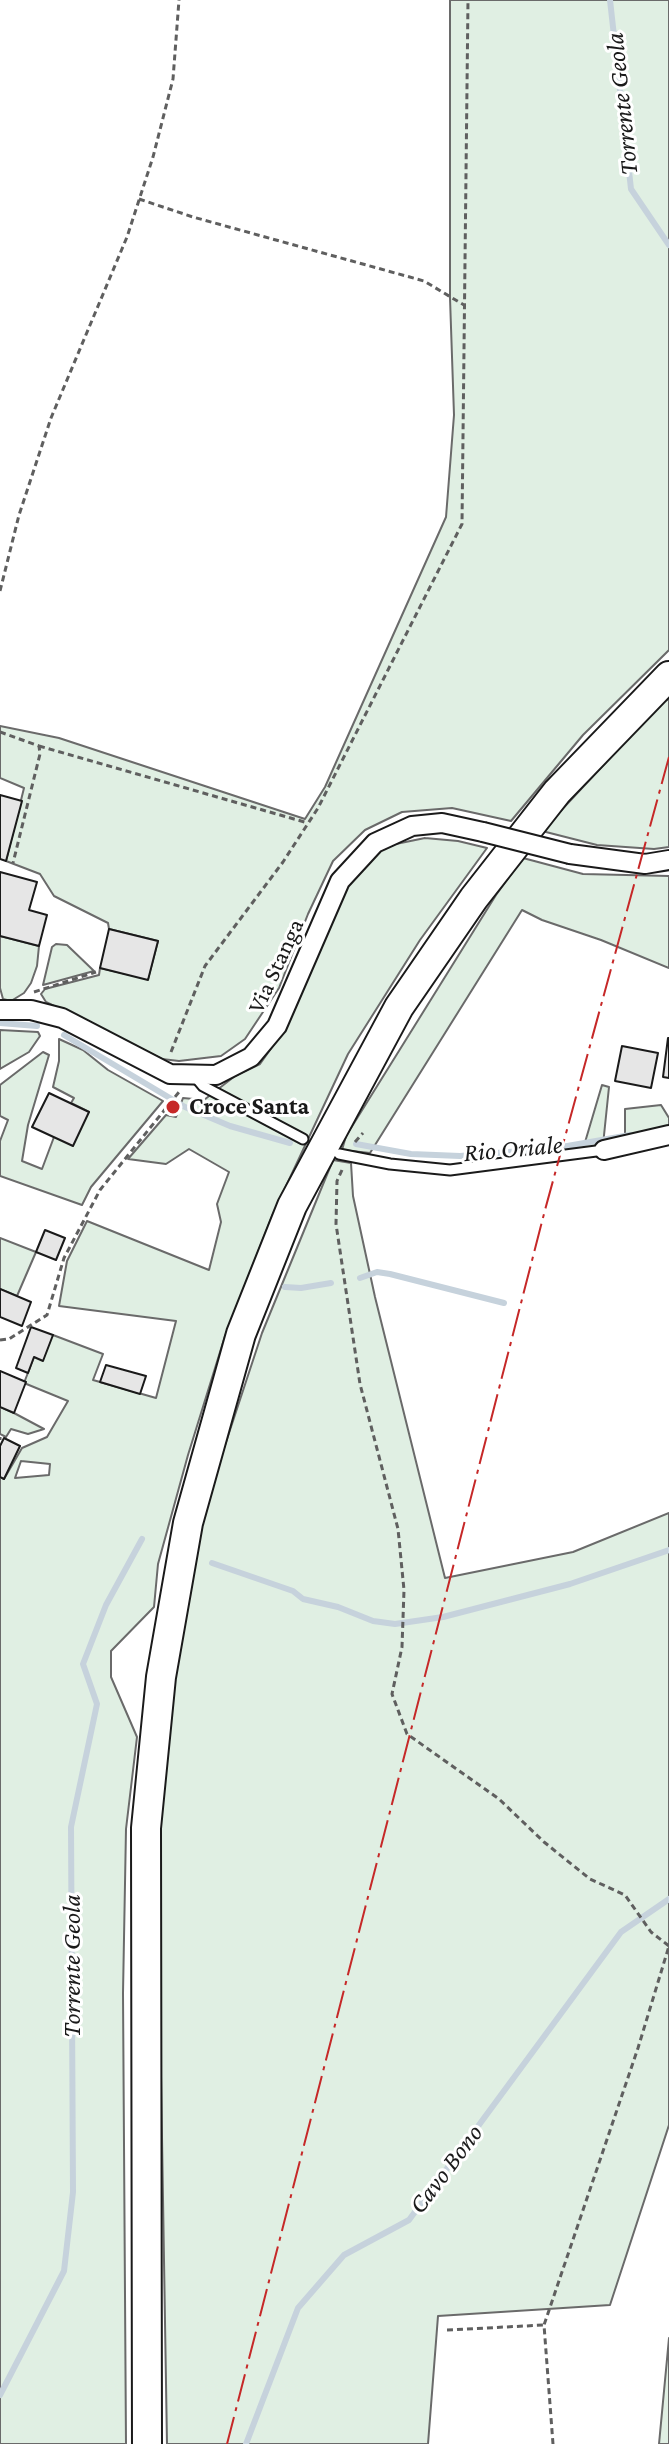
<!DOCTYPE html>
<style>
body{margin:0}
canvas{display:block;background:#fff}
</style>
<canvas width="669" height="2444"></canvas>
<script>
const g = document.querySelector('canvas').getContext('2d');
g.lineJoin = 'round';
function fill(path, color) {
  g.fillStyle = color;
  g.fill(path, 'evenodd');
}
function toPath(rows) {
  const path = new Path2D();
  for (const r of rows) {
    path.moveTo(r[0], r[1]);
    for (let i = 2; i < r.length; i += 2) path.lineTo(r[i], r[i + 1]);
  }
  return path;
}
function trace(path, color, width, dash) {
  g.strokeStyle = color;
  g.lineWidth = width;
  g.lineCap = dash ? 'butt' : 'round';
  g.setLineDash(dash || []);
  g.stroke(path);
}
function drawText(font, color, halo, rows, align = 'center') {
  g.font = font + ' "Crimson Pro",serif';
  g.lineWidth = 6;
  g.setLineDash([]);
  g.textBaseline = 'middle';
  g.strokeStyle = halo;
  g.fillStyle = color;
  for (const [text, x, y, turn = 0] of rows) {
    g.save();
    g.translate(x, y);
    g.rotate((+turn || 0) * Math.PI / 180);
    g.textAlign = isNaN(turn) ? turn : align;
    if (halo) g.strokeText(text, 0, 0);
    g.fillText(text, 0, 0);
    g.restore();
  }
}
const green = toPath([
 [450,0,669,0,669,650,583,735,511,821,452,808,402,812,365,830,333,861,308,914,279,988,245,1039,221,1056,179,1061,162,1059,46,1002,41,994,45,989,99,975,100,968,148,979,158,941,109,929,108,923,54,896,40,874,6,861,24,788,0,778,0,726,59,738,305,819,325,787,446,517,454,415,450,298,450,0],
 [669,699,669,847,654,849,597,845,542,831,662,702,669,699],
 [425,838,458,841,487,848,420,940,348,1054,272,1216,225,1336,188,1455,158,1564,154,1607,111,1651,111,1677,137,1737,126,1829,123,1993,126,2444,0,2444,0,1477,4,1479,22,1448,47,1437,68,1401,24,1383,34,1357,53,1335,103,1354,93,1380,156,1398,176,1321,59,1306,67,1261,87,1221,209,1270,221,1222,217,1204,229,1172,189,1149,166,1164,128,1159,166,1115,176,1117,183,1098,204,1100,235,1076,260,1064,277,1040,346,883,374,853,391,845,425,838],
 [21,1461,50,1464,49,1475,15,1478,21,1461],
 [523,858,583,874,669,876,669,968,601,940,542,920,522,910,370,1153,342,1150,346,1136,496,895,523,858],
 [0,936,39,946,37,966,31,983,24,993,11,1001,3,999,0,988,0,936],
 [56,944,67,945,94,971,43,985,52,947,56,944],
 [0,1030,38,1032,40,1036,29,1052,0,1069,0,1030],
 [59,1039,83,1050,108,1070,163,1101,91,1187,82,1205,0,1176,0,1141,8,1120,0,1116,0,1085,43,1052,49,1055,28,1125,22,1161,42,1169,54,1137,89,1112,71,1103,74,1098,53,1087,59,1061,59,1039],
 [602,1085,609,1087,603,1145,583,1149,602,1085],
 [661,1105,669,1118,669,1131,625,1139,625,1109,661,1105],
 [333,1160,351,1163,353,1196,375,1297,445,1578,573,1552,669,1513,669,2125,610,2305,438,2316,428,2444,167,2444,157,1831,170,1686,198,1527,262,1333,333,1160],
 [0,1238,36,1252,17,1296,0,1289,0,1238],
 [0,1407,14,1413,44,1429,28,1434,11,1429,6,1437,0,1434,0,1407],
 [669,2338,669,2444,659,2444,669,2338]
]);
fill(green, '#e0efe3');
trace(green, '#6a6a6a', 2);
trace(toPath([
 [610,0,631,189,669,245],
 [0,1023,37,1026],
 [64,1035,185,1107,230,1126,290,1143],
 [356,1144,411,1154,460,1156,556,1148,630,1135],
 [360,1278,377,1272,390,1274,504,1303],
 [285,1287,301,1288,331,1283],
 [212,1563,293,1591,303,1599,338,1607,373,1621,395,1624,443,1617,570,1584,669,1550],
 [0,2395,64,2271,73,2192,71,1827,97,1704,83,1664,106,1605,142,1539],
 [246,2444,298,2308,344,2255,409,2220,621,1932,669,1899]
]), '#c6d2dc', 6);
const building = toPath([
 [0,795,22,801,6,861,0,859,0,795],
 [0,872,37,882,29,910,47,915,39,946,0,936,0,872],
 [109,929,158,941,148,980,100,968,109,929],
 [668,1038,669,1038,669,1078,663,1077,668,1038],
 [622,1046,658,1053,651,1088,615,1081,622,1046],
 [49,1093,89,1112,73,1146,32,1127,49,1093],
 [45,1230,65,1238,56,1260,36,1252,45,1230],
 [0,1289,31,1302,22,1326,0,1317,0,1289],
 [31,1327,53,1335,43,1361,34,1357,28,1373,16,1368,31,1327],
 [106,1365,146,1376,140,1394,100,1382,106,1365],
 [0,1371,26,1382,14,1413,0,1407,0,1371],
 [4,1438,20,1446,4,1479,0,1477,0,1446,4,1438]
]);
fill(building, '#e6e6e6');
trace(building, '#1a1a1a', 2);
const service = toPath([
 [193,1074,203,1086,303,1139],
 [339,1154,390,1164,450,1170,604,1150]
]);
const minor = toPath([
 [570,854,645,864,669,860],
 [0,1010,31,1010,62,1018,170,1074,216,1075,251,1057,277,1026,340,881,375,843,412,826,442,823,483,832],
 [604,1150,669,1135]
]);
const trunk = toPath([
 [147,2444,146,1828,161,1677,188,1523,241,1334,292,1206,399,1007,474,898,557,792,669,676]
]);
trace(service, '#1a1a1a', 13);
trace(minor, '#1a1a1a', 22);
trace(trunk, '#1a1a1a', 32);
trace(toPath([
 [139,199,193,217,424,281,464,305],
 [0,591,19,515,51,418,127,237,153,157,173,79,179,0],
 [0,732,39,746,40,754,13,863],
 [39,746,308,823],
 [34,992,96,972],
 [171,1052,205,966,283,862,318,808,462,524,468,0],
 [171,1102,177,1107],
 [355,1142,363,1133],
 [342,1170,337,1181,336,1224,360,1384,398,1529,404,1590,402,1647,392,1694,407,1734,499,1799,544,1842,590,1879,625,1895,651,1932,669,1946],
 [0,1340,9,1339,47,1315,64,1258,100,1190,179,1092],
 [0,1437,0,1440],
 [447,2330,544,2325],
 [553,2444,544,2325,638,2048,669,1946]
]), '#5f5f5f', 3, [6, 4]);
trace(service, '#fff', 9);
trace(minor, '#fff', 18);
trace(trunk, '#fff', 28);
const minorBridge = toPath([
 [483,832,570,854]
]);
trace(minorBridge, '#1a1a1a', 22, []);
trace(minorBridge, '#fff', 18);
trace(toPath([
 [227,2444,545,1210,669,757]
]), '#c62828', 2, [28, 6, 4, 6]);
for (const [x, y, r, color] of [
 [173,1107,8,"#c62828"]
]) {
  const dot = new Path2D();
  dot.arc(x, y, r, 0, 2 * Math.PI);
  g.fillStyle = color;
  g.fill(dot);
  trace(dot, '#fff', 3);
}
drawText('24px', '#1a1a1a', '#fff', [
 ["Via Stanga",276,966,-65]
]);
drawText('bold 24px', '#1a1a1a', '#fff', [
 ["Croce Santa",189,1107]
], 'left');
drawText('italic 26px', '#1a1a1a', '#fff', [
 ["Torrente Geola",622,104,-96],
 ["Rio Oriale",513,1149,-5],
 ["Torrente Geola",72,1966,-90],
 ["Cavo Bono",446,2169,-53]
]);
</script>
